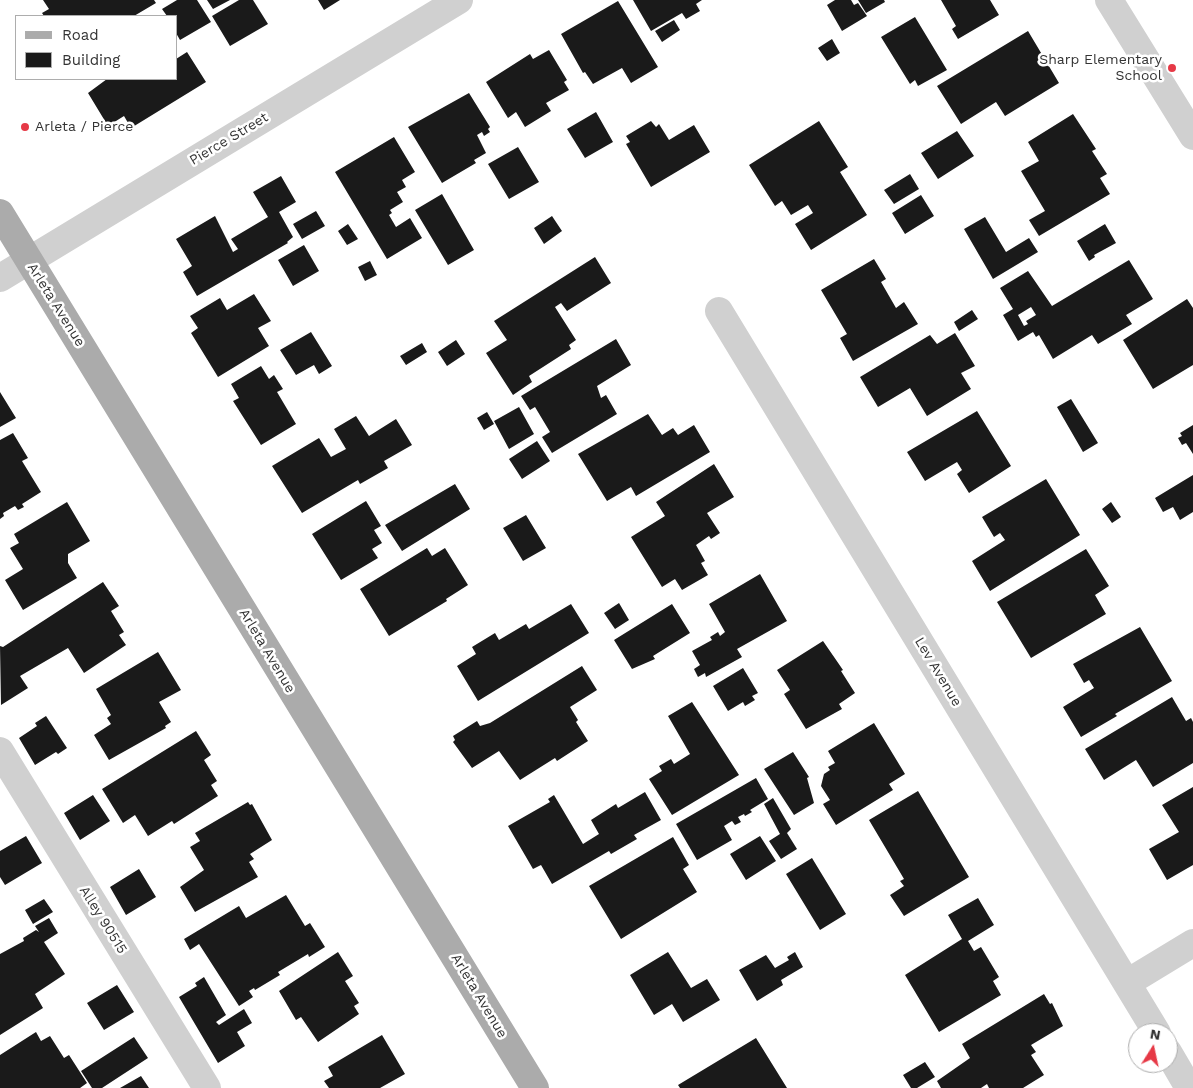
<!DOCTYPE html>
<style>
body{margin:0}
#map{position:relative;width:1193px;height:1088px;overflow:hidden;background:#fff;font-family:"Work Sans",sans-serif}
canvas{display:block}
.legend{position:absolute;left:15px;top:15px;width:162px;height:65px;box-sizing:border-box;background:#fff;border:1px solid #adadad;margin:0;padding:6px 9px;list-style:none;font-size:15px;color:#333}
.legend li{display:flex;align-items:center;gap:10px;height:25px}
.legend b{width:25px;border:1px solid #adadad}
.north{position:absolute;left:1128px;top:1023px;width:50px;height:50px;box-sizing:border-box;background:#fff;border:1px solid #adadad;border-radius:50%;rotate:10deg;font-size:14px;font-weight:700;line-height:20px;text-align:center;color:#333}
.north::after{content:'';display:block;margin:auto;width:18px;height:22px;background:#e63946;clip-path:polygon(50% 0,100% 100%,50% 72%,0 100%)}
</style>
<div id="map">
<canvas width="1193" height="1088"></canvas>
<ul class="legend">
<li><b style="height:6px;background:#ababab"></b>Road</li>
<li><b style="height:14px;background:#1a1a1a"></b>Building</li>
</ul>
<div class="north">N</div>
</div>
<script>
const g = document.querySelector('canvas').getContext('2d');
g.lineJoin = 'round';
function fill(path, color) {
  g.fillStyle = color;
  g.fill(path, 'evenodd');
}
function toPath(rows) {
  const path = new Path2D();
  for (const r of rows) {
    path.moveTo(r[0], r[1]);
    for (let i = 2; i < r.length; i += 2) path.lineTo(r[i], r[i + 1]);
  }
  return path;
}
function trace(path, color, width, dash) {
  g.strokeStyle = color;
  g.lineWidth = width;
  g.lineCap = dash ? 'butt' : 'round';
  g.setLineDash(dash || []);
  g.stroke(path);
}
function drawText(font, color, halo, rows, align = 'center') {
  g.font = font + ' "Work Sans",sans-serif';
  g.lineWidth = 5;
  g.setLineDash([]);
  g.textBaseline = 'middle';
  g.strokeStyle = halo;
  g.fillStyle = color;
  for (const [text, x, y, turn = 0] of rows) {
    g.save();
    g.translate(x, y);
    g.rotate((+turn || 0) * Math.PI / 180);
    g.textAlign = isNaN(turn) ? turn : align;
    if (halo) g.strokeText(text, 0, 0);
    g.fillText(text, 0, 0);
    g.restore();
  }
}
fill(toPath([
 [43,0,154,0,156,3,134,16,44,16,42,13,49,9],
 [177,0,197,0,211,22,180,40,176,33,176,16,167,16,162,9],
 [207,0,230,0,213,9],
 [239,0,253,0,268,24,230,46,212,16],
 [318,0,340,0,324,10],
 [633,0,702,0,696,4,700,11,686,19,682,13,651,31],
 [835,0,851,0,854,5,858,3,867,16,842,31,827,5],
 [858,0,884,0,885,2,866,13],
 [941,0,990,0,999,15,958,39,952,29,956,26],
 [618,1,658,67,631,83,622,68,593,84,585,72,583,73,561,34],
 [915,17,947,70,918,86,915,80,910,84,881,37],
 [674,20,680,30,662,42,655,31],
 [1028,31,1059,83,1005,116,996,102,961,124,937,86],
 [832,39,840,53,827,61,818,48],
 [549,50,567,80,564,82,569,90,546,103,551,111,525,127,516,112,508,118,486,82,530,54,533,59],
 [187,52,206,82,131,128,124,116,108,126,88,93,107,79,176,79,176,59],
 [469,93,490,127,488,129,490,132,484,136,482,132,477,135,486,153,474,160,476,163,442,183,408,127],
 [596,112,613,142,585,158,567,129],
 [1073,114,1096,149,1092,151,1107,174,1100,178,1110,194,1039,236,1029,220,1045,211,1021,171,1039,161,1028,142],
 [651,121,656,127,659,124,669,140,694,125,710,152,651,187,626,144,630,142,626,136],
 [819,121,848,167,840,172,867,215,811,250,795,224,813,213,808,205,791,215,782,201,775,206,749,165],
 [957,131,974,156,938,179,921,153],
 [394,137,415,172,402,180,406,187,397,192,403,202,390,210,392,213,389,215,396,227,410,218,422,238,387,259,335,172],
 [518,147,539,182,509,199,488,164],
 [910,174,919,189,894,204,884,190],
 [281,176,296,202,279,212,293,237,287,242,288,243,197,296,183,272,192,266,176,239,215,216,233,252,238,249,231,239,268,217,253,192],
 [442,194,474,250,448,265,415,210],
 [921,195,934,216,905,234,892,213],
 [316,211,325,226,302,239,293,224],
 [552,216,562,231,544,244,534,228],
 [985,217,1006,252,1029,238,1038,252,993,279,964,229],
 [348,224,358,239,347,245,338,231],
 [1105,224,1116,243,1094,255,1095,257,1089,261,1077,241],
 [304,245,319,271,293,286,278,260],
 [595,257,611,283,567,311,561,303,555,307,576,340,569,345,571,349,529,376,532,382,513,395,486,353,507,340,494,321],
 [874,259,886,279,881,282,896,308,904,302,918,324,853,361,840,338,847,334,821,290],
 [1129,260,1153,299,1126,315,1132,324,1098,344,1092,335,1053,359,1039,335,1036,337,1033,332,1018,341,1003,315,1013,309,1000,288,1028,271,1052,306],
 [1031,307,1036,315,1026,321,1028,324,1024,326,1018,315],
 [370,261,377,275,365,281,358,267],
 [254,294,271,321,258,328,269,346,218,377,191,333,198,328,190,316,220,298,227,310],
 [1187,299,1193,308,1193,365,1153,389,1123,340],
 [972,310,978,319,959,331,954,322],
 [311,332,332,366,319,374,314,365,296,375,280,350],
 [955,333,975,366,961,373,971,389,927,416,910,388,878,407,860,377,930,335,937,344],
 [616,339,631,365,597,386,601,398,606,395,617,414,552,453,542,437,550,432,535,407,530,410,521,396],
 [456,340,465,354,447,366,438,352],
 [422,343,427,352,406,365,400,356],
 [261,366,269,379,274,375,283,389,277,392,296,424,261,445,233,401,239,398,231,384],
 [0,392,16,418,0,427],
 [1071,399,1098,443,1083,452,1057,407],
 [519,407,534,434,509,449,494,421],
 [977,411,1011,466,969,493,957,474,962,470,957,462,925,481,907,452],
 [487,412,494,424,484,430,477,418],
 [648,414,662,435,673,428,678,435,694,425,710,452,636,496,631,487,607,501,578,454],
 [356,416,369,436,396,419,412,445,384,461,388,468,360,484,358,480,302,513,272,466,319,438,331,457,346,449,334,429],
 [1193,425,1193,454,1186,443,1182,445,1178,438,1182,436,1180,433],
 [13,433,28,458,22,461,41,492,22,504,24,507,18,510,15,506,3,513,4,516,0,519,0,440],
 [537,441,550,461,522,479,509,459],
 [714,464,734,497,707,513,720,533,711,539,709,536,696,545,705,561,701,563,708,575,682,590,675,579,662,587,631,537,665,516,656,502],
 [1193,475,1193,512,1180,520,1173,507,1163,512,1155,498],
 [1046,479,1080,535,990,591,972,561,1005,540,1000,533,994,537,982,517],
 [455,484,470,509,402,551,385,525],
 [366,501,381,526,374,530,382,543,372,549,378,558,341,580,312,534],
 [67,502,90,541,68,554,68,563,77,578,23,610,5,580,23,569,10,548,19,543,14,534],
 [1111,502,1121,517,1112,523,1102,509],
 [526,515,546,548,523,561,503,528],
 [427,548,432,556,445,548,468,585,446,599,447,601,389,636,360,589],
 [1086,549,1109,586,1095,595,1106,614,1031,658,997,602],
 [760,574,787,621,737,649,742,657,706,677,705,673,698,677,694,669,700,665,692,651,712,640,710,637,718,632,720,636,725,632,709,604],
 [103,582,119,606,111,611,124,632,119,635,126,645,84,673,68,648,20,676,28,688,1,705,0,646,3,647],
 [619,603,629,620,615,629,604,613],
 [571,604,589,633,478,701,457,666,476,654,472,647,495,633,499,640,526,624,529,629],
 [672,604,690,633,653,656,655,659,632,669,614,640],
 [1140,627,1172,681,1115,714,1117,716,1081,737,1063,707,1094,688,1089,680,1084,683,1073,664],
 [823,641,843,670,841,671,855,693,839,704,842,709,806,729,784,694,790,690,777,670],
 [158,652,181,690,159,702,171,722,165,726,166,728,109,760,94,735,111,724,107,718,111,715,96,689],
 [582,666,597,690,570,707,578,720,576,722,588,741,557,761,555,758,520,780,499,751,472,768,453,742,455,740,453,736,477,721,480,726,490,723],
 [743,668,758,693,752,696,755,700,745,706,743,702,728,711,713,686],
 [1172,697,1186,721,1191,718,1193,722,1193,763,1153,787,1136,760,1104,780,1085,749],
 [692,702,739,775,672,815,649,779,662,771,659,766,671,759,674,764,690,754,668,716],
 [46,716,67,748,58,754,56,752,35,765,19,738,37,726,35,723],
 [874,723,905,774,889,784,893,790,836,825,823,804,830,800,821,786,824,774,830,770,828,767,835,763,828,751],
 [196,731,211,755,204,760,217,781,211,785,218,796,174,824,172,821,148,836,135,815,123,823,102,789],
 [793,752,809,777,807,778,814,803,794,815,764,769],
 [756,778,768,799,750,810,752,812,745,816,744,814,738,817,741,822,735,825,732,821,724,826,732,840,697,860,676,824],
 [1193,787,1193,865,1167,880,1149,849,1179,832,1162,805],
 [918,791,969,877,904,916,890,895,904,886,900,881,904,879,869,820],
 [645,792,661,820,634,835,637,839,611,854,609,851,552,884,541,865,533,869,508,826,550,802,548,799,554,795,583,844,599,834,591,820,616,804,618,808],
 [93,795,110,821,80,840,64,813],
 [773,798,791,829,787,833,797,849,781,859,769,841,780,834,764,804],
 [248,802,250,805,252,804,272,840,250,854,254,859,249,862,258,877,195,912,180,887,204,870,190,847,200,841,195,833],
 [26,836,42,863,5,885,0,877,0,851],
 [760,836,776,861,746,880,730,854],
 [673,837,689,865,683,869,697,892,621,939,589,886],
 [812,858,846,914,820,930,786,874],
 [139,869,156,897,126,915,110,887],
 [286,895,305,926,310,923,325,947,309,957,308,954,278,972,280,975,255,990,254,988,249,991,253,997,239,1006,199,944,190,950,184,939,239,906,246,918],
 [978,898,994,925,968,941,974,951,981,947,999,977,993,981,1001,995,939,1032,905,975,962,939,948,915],
 [44,899,53,912,33,924,25,910],
 [49,918,58,933,44,942,65,974,35,994,43,1008,0,1035,0,954,24,941,23,938,36,930,39,932,35,926],
 [338,952,353,976,345,981,359,1003,354,1006,359,1014,318,1042,301,1017,296,1020,279,991],
 [668,952,691,988,707,979,720,1000,683,1022,672,1004,654,1015,630,975],
 [795,952,803,967,781,980,783,985,757,1001,739,970,766,955,775,968,789,960,787,957],
 [204,977,226,1015,216,1022,219,1025,244,1009,252,1023,237,1032,245,1046,218,1063,179,997,197,986,195,983],
 [117,985,134,1012,104,1030,87,1003],
 [1044,994,1050,1004,1052,1003,1063,1026,1031,1045,1036,1052,1031,1055,1044,1075,1023,1088,989,1088,987,1084,981,1088,941,1088,937,1081,970,1058,962,1044],
 [36,1032,41,1041,50,1036,64,1058,69,1055,87,1083,80,1088,0,1088,0,1055],
 [382,1035,405,1074,380,1088,329,1088,324,1081,333,1076,328,1067],
 [134,1037,148,1058,102,1088,92,1088,81,1071],
 [756,1038,787,1088,680,1088,678,1085],
 [925,1062,935,1077,917,1088,911,1088,903,1075],
 [141,1076,149,1088,120,1088]
]), '#1a1a1a');
trace(toPath([
 [1109,0,1193,136],
 [0,278,459,0],
 [719,311,1157,1033],
 [0,751,207,1088],
 [1127,983,1193,943],
 [1168,1052,1189,1088]
]), '#d0d0d0', 28);
trace(toPath([
 [0,213,535,1088]
]), '#ababab', 28);
for (const [x, y, r, color] of [
 [1172,68,5,"#e63946"],
 [25,127,5,"#e63946"]
]) {
  const dot = new Path2D();
  dot.arc(x, y, r, 0, 2 * Math.PI);
  g.fillStyle = color;
  g.fill(dot);
  trace(dot, '#fff', 2);
}
drawText('14px', '#333', '#fff', [
 ["Sharp Elementary",1162,60],
 ["School",1162,76],
 ["Arleta / Pierce",35,127,"left"]
], 'right');
drawText('14px', '#333', '#fff', [
 ["Pierce Street",229,139,-31],
 ["Arleta Avenue",56,305,58],
 ["Arleta Avenue",267,651,59],
 ["Lev Avenue",938,672,59],
 ["Alley 90515",103,920,58],
 ["Arleta Avenue",479,996,59]
]);
</script>
